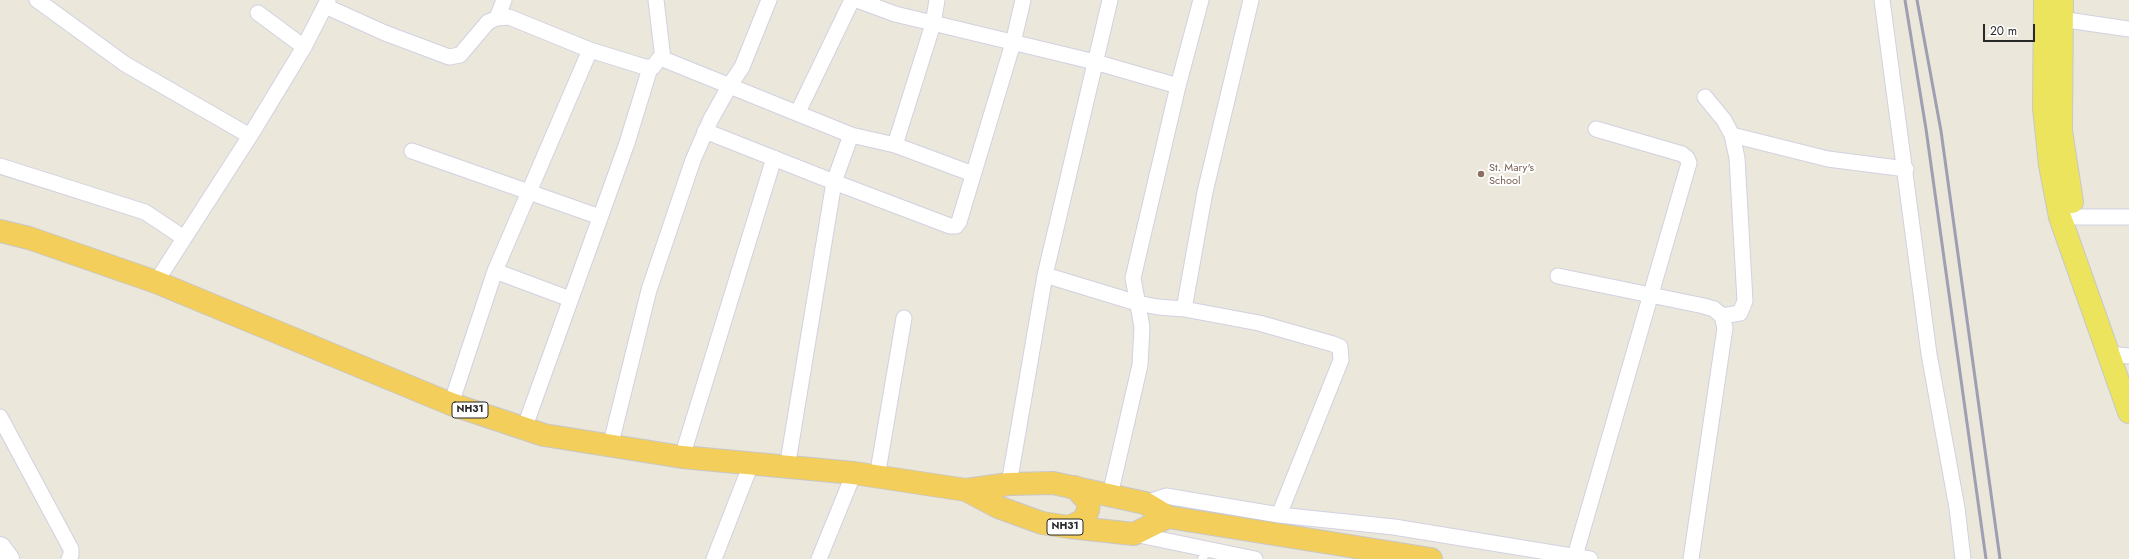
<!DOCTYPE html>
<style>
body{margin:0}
#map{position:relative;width:2129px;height:559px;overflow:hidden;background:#ebe7db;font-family:Jost,sans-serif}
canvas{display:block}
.scale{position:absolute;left:1983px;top:24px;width:52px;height:18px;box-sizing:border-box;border:2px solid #292929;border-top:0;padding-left:5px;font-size:12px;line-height:14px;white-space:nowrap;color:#292929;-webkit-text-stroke:3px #fff;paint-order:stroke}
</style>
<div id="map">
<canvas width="2129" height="559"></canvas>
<div class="scale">20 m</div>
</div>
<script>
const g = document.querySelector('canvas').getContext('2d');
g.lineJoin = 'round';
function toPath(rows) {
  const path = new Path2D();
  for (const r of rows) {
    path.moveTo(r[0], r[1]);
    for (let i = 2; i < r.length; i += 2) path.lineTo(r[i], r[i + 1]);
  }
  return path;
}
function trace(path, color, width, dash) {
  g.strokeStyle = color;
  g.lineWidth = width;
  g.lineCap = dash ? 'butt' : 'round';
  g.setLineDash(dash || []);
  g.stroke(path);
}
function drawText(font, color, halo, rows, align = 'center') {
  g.font = font + ' Jost,sans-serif';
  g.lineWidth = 4;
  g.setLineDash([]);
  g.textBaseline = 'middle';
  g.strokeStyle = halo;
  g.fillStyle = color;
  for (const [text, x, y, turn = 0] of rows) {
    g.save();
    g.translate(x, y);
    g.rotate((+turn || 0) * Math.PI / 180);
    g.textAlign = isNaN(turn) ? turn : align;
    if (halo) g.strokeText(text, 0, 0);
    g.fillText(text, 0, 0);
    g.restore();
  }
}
const service = toPath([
 [1202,559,1208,550]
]);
const minor = toPath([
 [37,0,125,64,250,136],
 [656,0,663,59],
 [857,0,895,14,1095,62,1178,86],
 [1882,0,1929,354,1957,508,1963,559],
 [325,6,385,33,449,57,460,55,488,22,497,18,509,17,590,50,645,67,653,67,659,59,663,59,851,135,895,145,973,174],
 [258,13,304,47],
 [497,18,504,0],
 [2060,19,2129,29],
 [1705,97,1724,120,1732,135,1737,158,1745,301,1740,313,1722,316],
 [798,112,852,0],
 [705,131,834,182,950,226,956,226,959,222,1013,43,1023,0],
 [1732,135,1828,159,1906,169],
 [895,145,933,24,937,0],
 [412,151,600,217],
 [0,166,145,212,184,238],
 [2060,217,2129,217],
 [495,271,570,299],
 [1045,275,1137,303,1158,307,1184,309,1259,323,1333,344,1340,347,1341,360,1279,515],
 [1558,276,1704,306,1714,309,1722,316,1725,328,1691,559],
 [156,282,250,136,304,47,328,0],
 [1184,309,1205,192,1251,0],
 [2107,354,2129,356],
 [451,404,495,271,590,50],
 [0,417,71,549,71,555,69,559],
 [524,429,627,143,650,68],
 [610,447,649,290,693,160,711,119,730,85,742,67,769,0],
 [682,457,774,158],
 [787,468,834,182,851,135],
 [877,477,904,318],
 [1009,484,1045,275,1110,0],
 [1110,495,1140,365,1142,327,1133,278,1178,86,1201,0],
 [1145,503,1166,496,1279,515,1394,527,1590,559],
 [1134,534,1255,559],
 [1575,556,1689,163,1687,158,1682,154,1596,129],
 [714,559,751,464],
 [819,559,854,473]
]);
const secondary = toPath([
 [0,548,8,559]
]);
const primary = toPath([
 [2045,0,2044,108,2050,165,2060,217,2129,412],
 [2062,0,2061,131,2072,202]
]);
const trunk = toPath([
 [0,231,29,238,156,282,451,404,544,435,682,457,854,473,966,490,1009,484,1053,483,1145,503,1168,517,1431,559],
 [966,490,998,507,1042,523,1069,527,1134,534,1168,517],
 [1069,527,1084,520,1088,510,1089,503,1075,487]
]);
trace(service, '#d1d1e2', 10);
trace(minor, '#d1d1e2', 17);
trace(secondary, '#d1d1e2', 24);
trace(primary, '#c7c7c7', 24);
trace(trunk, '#c7c7c7', 24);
trace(service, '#fff', 8);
trace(minor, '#fff', 15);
trace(secondary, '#fff', 22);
trace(primary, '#ede45e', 22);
trace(trunk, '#f4ce5a', 22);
trace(toPath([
 [1905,0,1926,129,1986,559],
 [1917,0,1941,131,2000,559]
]), '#9f9eb3', 3);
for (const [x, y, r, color] of [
 [1481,174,4,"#8d6e63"]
]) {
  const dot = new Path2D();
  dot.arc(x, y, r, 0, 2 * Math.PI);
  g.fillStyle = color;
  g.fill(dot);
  trace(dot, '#fff', 1.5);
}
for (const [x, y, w] of [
 [470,410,36],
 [1065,527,36]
]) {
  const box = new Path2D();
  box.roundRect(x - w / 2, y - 8, w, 16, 3);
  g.fillStyle = '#fff';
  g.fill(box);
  trace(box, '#292929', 1);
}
drawText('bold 10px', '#292929', null, [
 ["NH31",470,410],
 ["NH31",1065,527]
]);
drawText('11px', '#785e54', '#fff', [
 ["St. Mary's",1489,168],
 ["School",1489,181]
], 'left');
</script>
